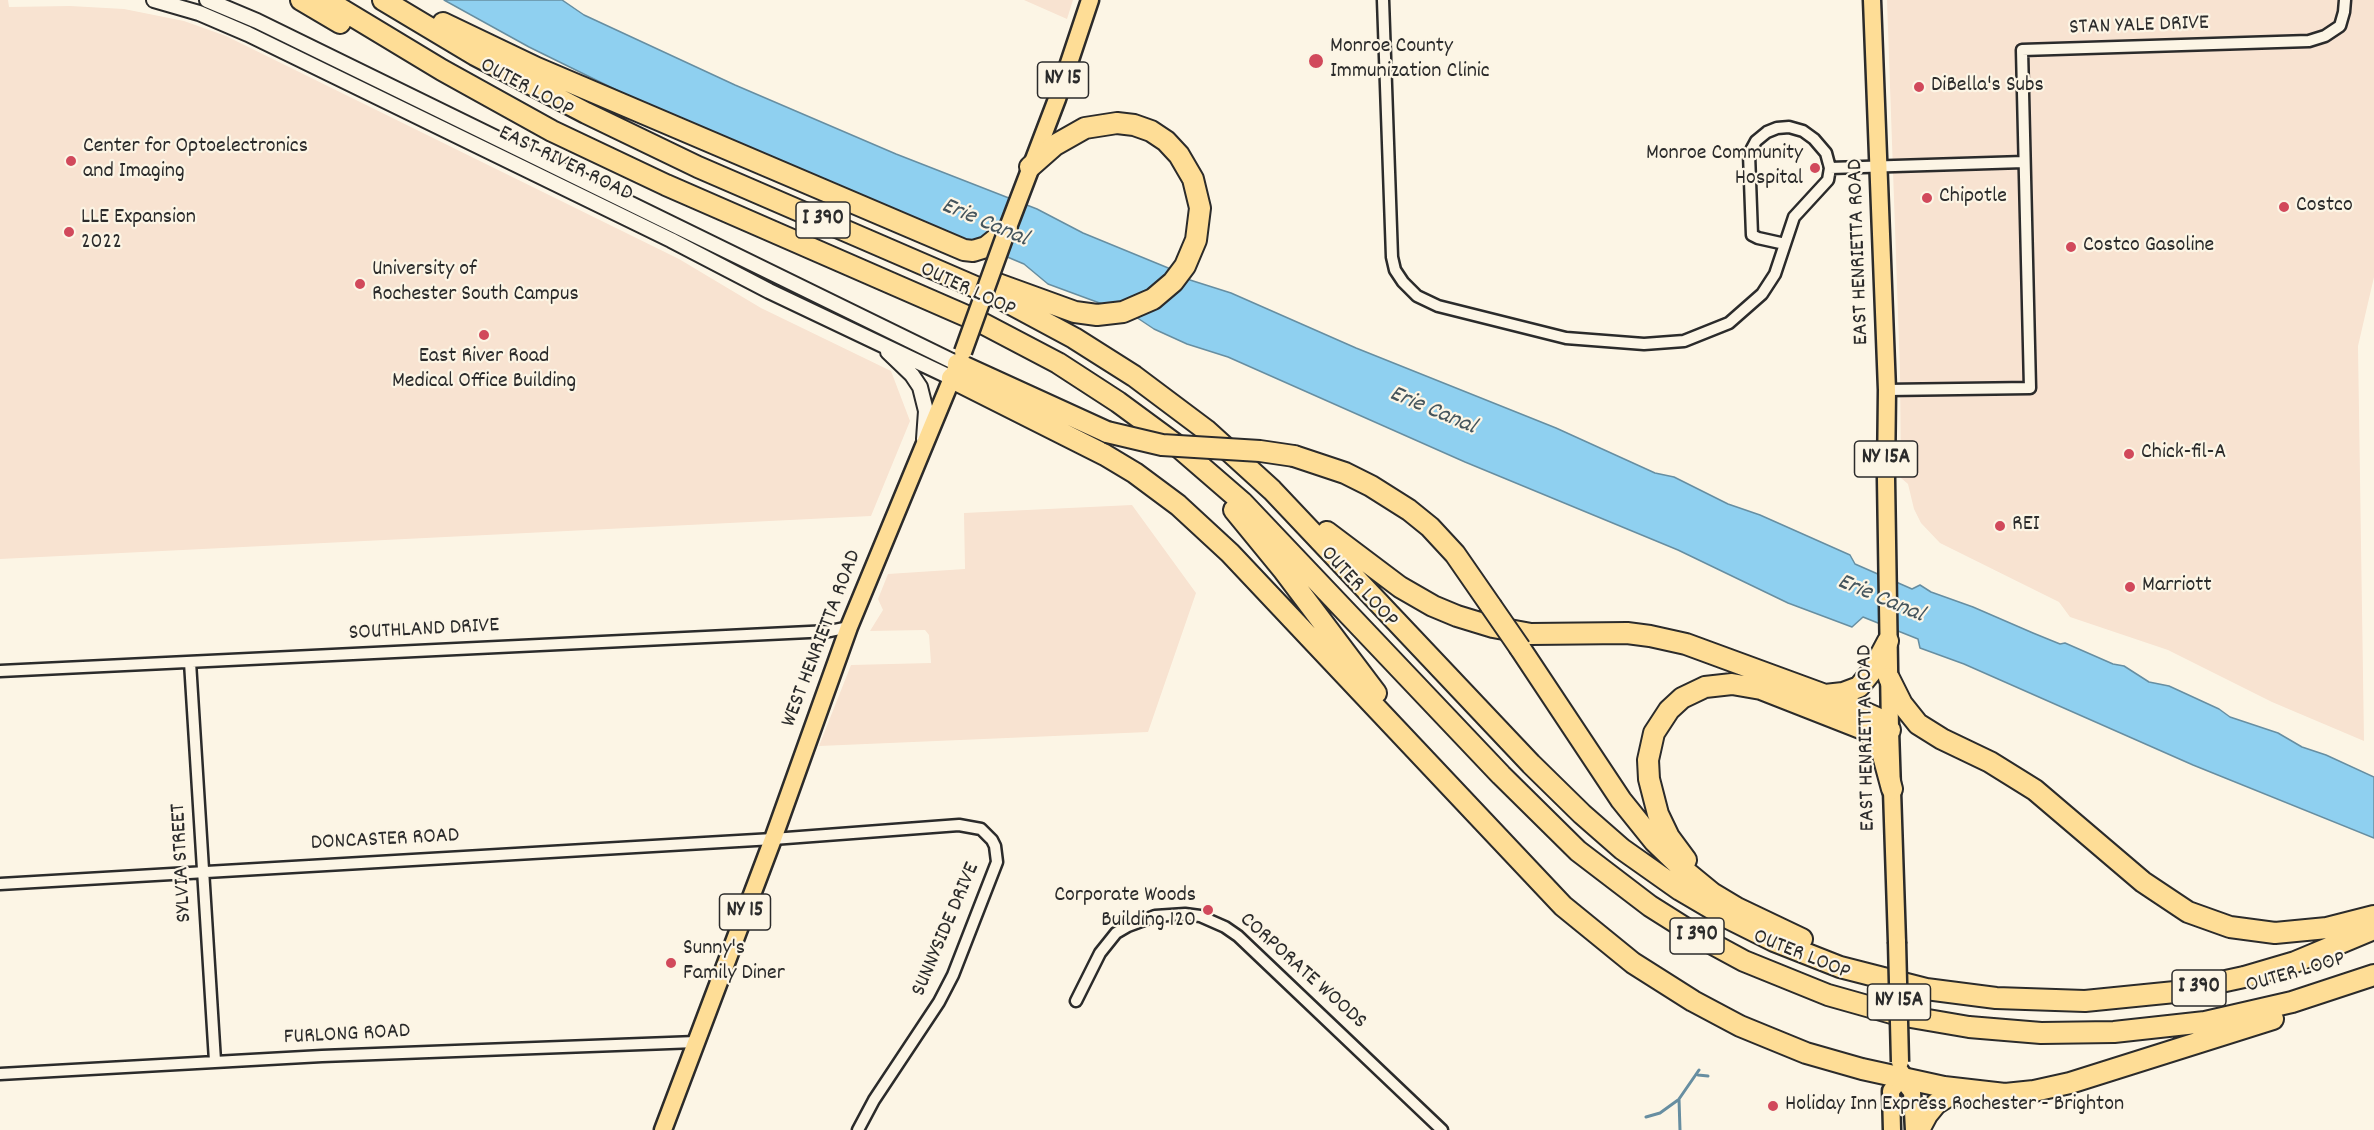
<!DOCTYPE html>
<style>
body{margin:0}
canvas{display:block;background:#fcf5e5}
</style>
<canvas width="2374" height="1130"></canvas>
<script>
const g = document.querySelector('canvas').getContext('2d');
g.lineJoin = 'round';
function fill(path, color) {
  g.fillStyle = color;
  g.fill(path, 'evenodd');
}
function toPath(rows) {
  const path = new Path2D();
  for (const r of rows) {
    path.moveTo(r[0], r[1]);
    for (let i = 2; i < r.length; i += 2) path.lineTo(r[i], r[i + 1]);
  }
  return path;
}
function trace(path, color, width, dash) {
  g.strokeStyle = color;
  g.lineWidth = width;
  g.lineCap = dash ? 'butt' : 'round';
  g.setLineDash(dash || []);
  g.stroke(path);
}
function drawText(font, color, halo, rows, align = 'center') {
  g.font = font + ' Dekko,sans-serif';
  g.lineWidth = 4.5;
  g.setLineDash([]);
  g.textBaseline = 'middle';
  g.strokeStyle = halo;
  g.fillStyle = color;
  for (const [text, x, y, turn = 0] of rows) {
    g.save();
    g.translate(x, y);
    g.rotate((+turn || 0) * Math.PI / 180);
    g.textAlign = isNaN(turn) ? turn : align;
    if (halo) g.strokeText(text, 0, 0);
    g.fillText(text, 0, 0);
    g.restore();
  }
}
fill(toPath([
 [0,0,8,0,9,7,70,6,124,9,184,21,226,36,679,259,761,308,891,371,910,421,871,516,0,559],
 [1024,0,1073,0,1067,19],
 [1887,0,2374,0,2374,277,2358,346,2364,741,2272,702,2168,650,2070,617,2059,602,1940,543,1921,523,1914,509,1908,484,1901,478,1900,371],
 [1132,505,1196,593,1148,732,819,746,851,665,931,663,929,635,925,630,870,631,883,610,878,599,888,574,965,569,964,513]
]), '#f8e3d1');
const water = toPath([
 [444,0,562,0,584,15,735,85,896,154,1037,209,1083,233,1178,272,1190,280,1231,293,1356,348,1556,428,1655,473,1674,477,1728,504,1760,515,1850,555,1855,564,1912,589,1920,585,1931,592,1973,607,2033,633,2060,644,2065,643,2113,664,2124,666,2149,682,2169,686,2219,709,2230,717,2278,733,2302,747,2326,755,2374,777,2374,838,2193,765,1964,664,1920,648,1918,639,1863,617,1852,627,1788,603,1678,550,1465,462,1228,357,1187,344,1154,329,1124,309,1105,305,1048,284,1024,264,655,109,529,47,444,0]
]);
fill(water, '#8fd0f0');
trace(water, '#678ea1', 1.5);
trace(toPath([
 [1698,1075,1708,1076],
 [1646,1117,1660,1113,1678,1100],
 [1680,1130,1679,1099,1699,1070]
]), '#678ea1', 3);
const minor = toPath([
 [1383,0,1392,257,1395,270,1403,282,1417,296,1438,306,1566,338,1644,344,1684,341,1729,323,1762,294,1775,274,1794,217,1828,180,1830,168],
 [1830,168,2024,162],
 [1785,244,1758,238,1752,235,1749,154,1756,141,1767,132,1777,128,1789,127,1803,131,1814,139,1826,153,1830,168],
 [1887,390,2030,388,2022,50,2309,41,2325,36,2340,26,2344,12,2345,0],
 [190,662,215,1061],
 [0,671,830,631,849,627],
 [0,884,773,839,959,825,981,829,992,840,995,846,997,862,953,975,939,1002,874,1100,858,1130],
 [1076,1001,1100,953,1116,933,1128,926,1155,916,1185,914,1200,916,1225,927,1238,936,1442,1130],
 [0,1074,322,1056,696,1042]
]);
const tertiary = toPath([
 [154,0,199,13,248,34,671,240,769,291,952,378],
 [207,0,257,21,958,364],
 [888,352,912,375,920,387,926,411,924,439]
]);
const primary = toPath([
 [1872,0,1887,390,1886,479,1890,730,1897,942],
 [1007,230,1057,99,1090,0],
 [1901,1072,1901,1078,1912,1092,1914,1130],
 [663,1130,773,839,849,627,957,366],
 [1892,1130,1891,1091,1901,1078]
]);
const motorway = toPath([
 [301,0,340,23],
 [326,0,442,70,552,131,666,185,980,322,1058,363,1118,402,1175,444,1242,502,1501,775,1578,851,1650,906,1696,935,1744,961,1828,995,1899,1015,1969,1027,2041,1033,2114,1032,2205,1022,2292,1002,2374,975],
 [383,0,475,55,586,113,698,167,994,295,1074,338,1134,376,1206,430,1272,490,1531,764,1582,814,1622,849,1680,890,1726,917,1774,941,1840,967,1926,989,1996,998,2085,1001,2175,992,2244,977,2295,962,2374,929],
 [443,23,537,68,964,250,973,251,986,247,1007,230],
 [995,283,1075,312,1097,315,1123,312,1153,299,1173,282,1185,266,1196,240,1200,208,1193,179,1179,155,1166,141,1151,131,1134,125,1117,123,1085,128,1055,145,1030,167],
 [958,364,1107,432],
 [952,378,1105,455,1135,473,1178,505,1230,553,1563,906,1633,963,1693,1001,1740,1026,1806,1053,1862,1069,1944,1087,2005,1094,2034,1091,2070,1083,2273,1019],
 [1294,456,1345,473,1371,486,1409,510,1430,527,1455,554,1491,606],
 [1234,510,1284,571,1376,693],
 [1327,532,1400,587,1433,606,1457,616,1493,627,1531,634,1627,633,1650,636,1686,644,1825,695,1877,718,1890,730],
 [1520,648,1621,800,1654,841,1684,870,1712,893,1737,908,1802,939],
 [1889,678,1902,704,1918,724,1942,739,1990,762,2035,790,2143,882,2188,912,2230,927,2275,933,2327,928,2374,916],
 [1825,695,1843,693,1859,687,1872,671,1888,641],
 [1686,860,1669,837,1658,814,1649,779,1648,760,1654,733,1669,710,1682,698,1705,687,1732,684,1761,689,1863,729,1872,737,1882,752,1892,789],
 [1919,1130,1927,1115,1936,1104,1947,1097,1966,1093]
]);
trace(minor, '#2b2b2b', 15);
trace(tertiary, '#2b2b2b', 18);
trace(primary, '#2b2b2b', 21);
trace(motorway, '#2b2b2b', 24);
trace(minor, '#fcf5e5', 10);
trace(tertiary, '#fcf5e5', 14);
trace(primary, '#fedd96', 16);
trace(motorway, '#fedd96', 20);
const primaryBridge = toPath([
 [963,352,1007,230],
 [1897,942,1900,1062]
]);
const motorwayBridge = toPath([
 [1107,432,1162,445,1260,451,1294,456],
 [1491,606,1520,648]
]);
trace(primaryBridge, '#2b2b2b', 21, []);
trace(motorwayBridge, '#2b2b2b', 24, []);
trace(primaryBridge, '#fedd96', 16);
trace(motorwayBridge, '#fedd96', 20);
for (const [x, y, r, color] of [
 [1316,61,8,"#d1495b"],
 [1919,87,6,"#d1495b"],
 [71,161,6,"#d1495b"],
 [1815,168,6,"#d1495b"],
 [1927,198,6,"#d1495b"],
 [2284,207,6,"#d1495b"],
 [69,232,6,"#d1495b"],
 [2071,247,6,"#d1495b"],
 [360,284,6,"#d1495b"],
 [484,335,6,"#d1495b"],
 [2129,454,6,"#d1495b"],
 [2000,526,6,"#d1495b"],
 [2130,587,6,"#d1495b"],
 [1208,910,6,"#d1495b"],
 [671,963,6,"#d1495b"],
 [1773,1106,6,"#d1495b"]
]) {
  const dot = new Path2D();
  dot.arc(x, y, r, 0, 2 * Math.PI);
  g.fillStyle = color;
  g.fill(dot);
  trace(dot, '#fcf5e5', 2);
}
for (const [x, y, w] of [
 [1063,80,51],
 [823,220,54],
 [1886,459,63],
 [745,912,51],
 [1697,936,54],
 [2199,988,54],
 [1899,1002,63]
]) {
  const box = new Path2D();
  box.roundRect(x - w / 2, y - 18, w, 36, 4.5);
  g.fillStyle = '#fcf5e5';
  g.fill(box);
  trace(box, '#2b2b2b', 1.5);
}
drawText('bold 21px', '#2b2b2b', null, [
 ["NY 15",1063,80],
 ["I 390",823,220],
 ["NY 15A",1886,459],
 ["NY 15",745,912],
 ["I 390",1697,936],
 ["I 390",2199,988],
 ["NY 15A",1899,1002]
]);
drawText('22px', '#2b2b2b', '#fcf5e5', [
 ["STAN YALE DRIVE",2139,27,-2],
 ["OUTER LOOP",526,89,28],
 ["EAST RIVER ROAD",565,165,26],
 ["EAST HENRIETTA ROAD",1860,252,-92],
 ["OUTER LOOP",967,291,25],
 ["OUTER LOOP",1358,588,47],
 ["SOUTHLAND DRIVE",424,631,-3],
 ["WEST HENRIETTA ROAD",823,639,-69],
 ["EAST HENRIETTA ROAD",1868,738,-91],
 ["DONCASTER ROAD",385,841,-3],
 ["SYLVIA STREET",183,863,-93],
 ["SUNNYSIDE DRIVE",947,930,-67],
 ["OUTER LOOP",1801,956,22],
 ["CORPORATE WOODS",1302,972,42],
 ["OUTER LOOP",2296,974,-16],
 ["FURLONG ROAD",347,1036,-3]
]);
drawText('22px', '#2b2b2b', '#fcf5e5', [
 ["Monroe County",1330,48],
 ["Immunization Clinic",1330,73],
 ["DiBella's Subs",1931,87],
 ["Center for Optoelectronics",83,148],
 ["and Imaging",83,173],
 ["Monroe Community",1803,155,"right"],
 ["Hospital",1803,180,"right"],
 ["Chipotle",1939,198],
 ["Costco",2296,207],
 ["LLE Expansion",81,219],
 ["2022",81,244],
 ["Costco Gasoline",2083,247],
 ["University of",372,271],
 ["Rochester South Campus",372,296],
 ["East River Road",484,358,"center"],
 ["Medical Office Building",484,383,"center"],
 ["Chick-fil-A",2141,454],
 ["REI",2012,526],
 ["Marriott",2142,587],
 ["Corporate Woods",1196,897,"right"],
 ["Building 120",1196,922,"right"],
 ["Sunny's",683,950],
 ["Family Diner",683,975],
 ["Holiday Inn Express Rochester - Brighton",1785,1106]
], 'left');
drawText('italic 24px', '#44545c', '#fcf5e5', [
 ["Erie Canal",984,224,23],
 ["Erie Canal",1432,412,23],
 ["Erie Canal",1880,600,23]
]);
</script>
